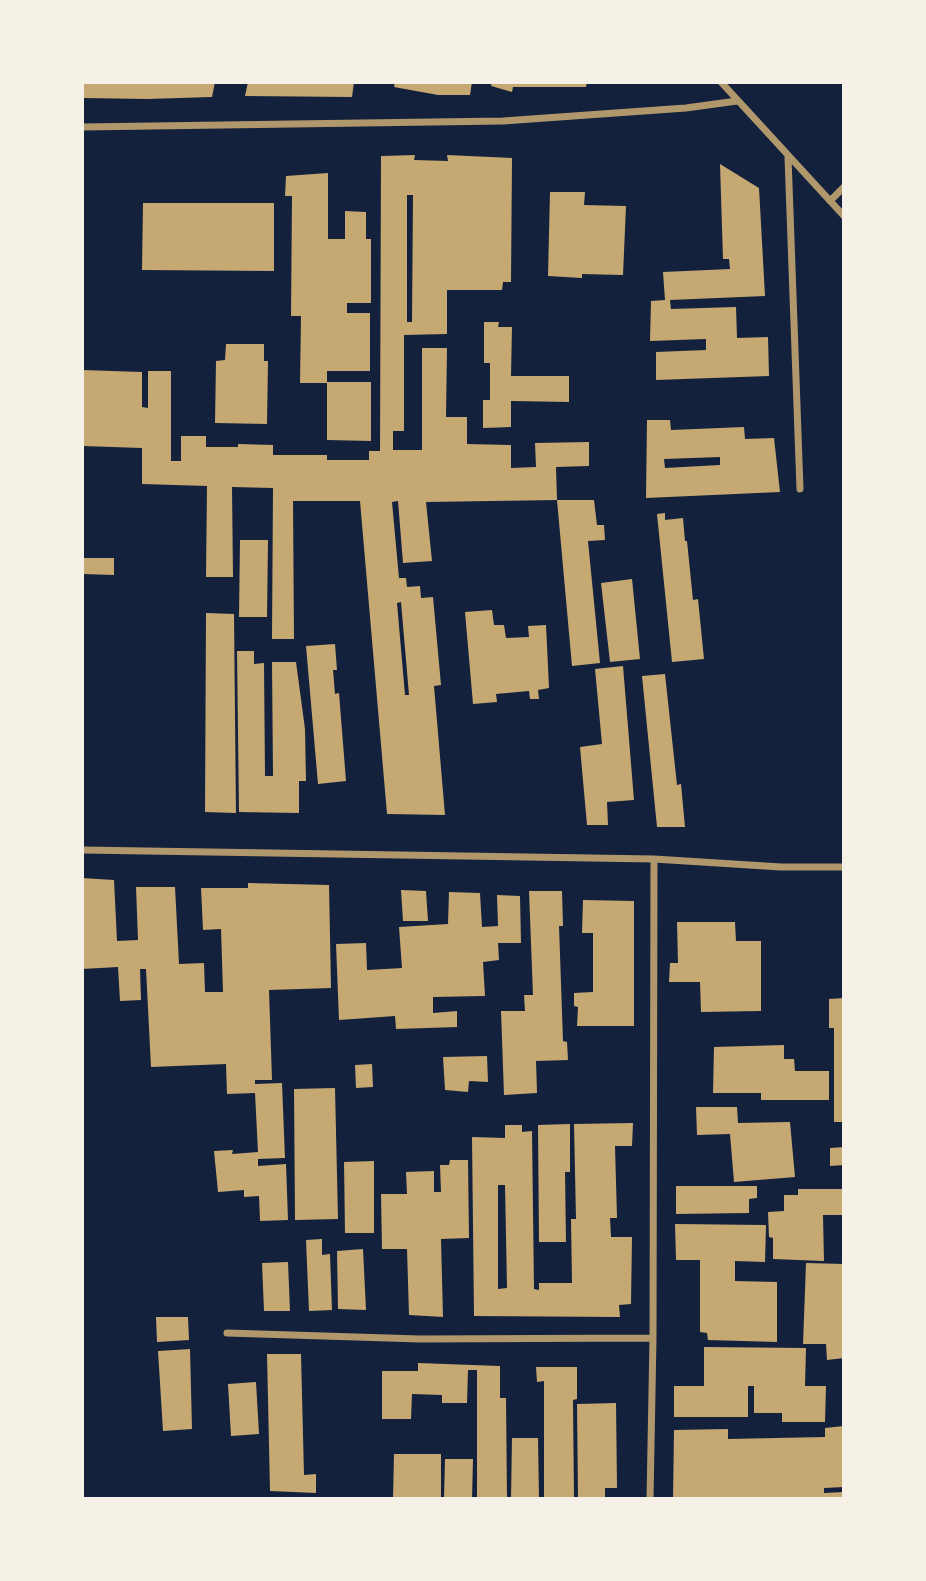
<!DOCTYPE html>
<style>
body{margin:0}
#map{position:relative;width:926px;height:1581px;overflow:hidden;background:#14213d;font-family:"Playfair Display",serif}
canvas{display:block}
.frame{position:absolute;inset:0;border:84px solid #f6f1e7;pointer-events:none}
</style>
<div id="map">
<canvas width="926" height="1581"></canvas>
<div class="frame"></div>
</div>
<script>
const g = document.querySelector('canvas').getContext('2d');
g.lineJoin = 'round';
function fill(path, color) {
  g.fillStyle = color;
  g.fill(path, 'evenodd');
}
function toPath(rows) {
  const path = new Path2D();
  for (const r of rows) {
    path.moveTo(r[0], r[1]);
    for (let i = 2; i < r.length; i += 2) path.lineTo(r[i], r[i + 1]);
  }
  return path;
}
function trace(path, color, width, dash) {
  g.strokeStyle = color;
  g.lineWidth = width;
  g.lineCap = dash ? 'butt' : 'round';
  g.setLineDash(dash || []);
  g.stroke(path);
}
fill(toPath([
 [82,82,215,82,212,97,147,99,82,98],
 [248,82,354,82,352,97,245,96],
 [395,82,472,82,470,95,438,95,394,87],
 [492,82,587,82,586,87,513,87,512,92,491,86],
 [415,155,414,160,448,161,447,155,512,158,511,282,503,282,502,290,447,290,447,334,404,335,404,431,393,431,393,450,422,450,422,348,447,348,446,417,467,417,467,444,511,445,511,468,536,467,535,443,589,442,589,466,556,467,557,500,426,502,432,561,403,563,398,501,392,502,399,578,406,578,407,587,420,586,421,598,433,597,441,685,434,686,445,815,387,814,360,501,293,501,294,639,272,639,273,488,232,487,233,577,206,577,207,486,142,484,142,448,82,446,82,370,142,372,142,407,148,408,148,371,171,371,171,461,181,461,181,436,206,436,206,447,238,447,238,444,273,445,273,455,327,455,327,460,369,460,369,451,380,451,381,156],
 [407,195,413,195,412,322,407,322],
 [401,602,409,695,405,695,397,603],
 [720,164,759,188,765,296,670,300,671,309,736,307,737,338,768,337,769,376,656,380,656,352,706,350,706,339,650,341,651,301,665,300,663,272,730,269,729,259,723,259],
 [328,173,328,239,345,239,345,211,366,212,366,239,371,239,371,303,347,303,347,313,370,313,370,371,327,371,327,382,371,382,371,441,327,440,327,383,300,383,301,316,291,316,292,196,285,196,286,176],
 [550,192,585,192,584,205,626,206,623,275,582,274,582,278,548,276],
 [143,203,274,203,274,271,142,270],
 [484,322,499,322,498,327,512,327,511,376,569,376,569,402,511,401,511,427,483,428,483,400,490,400,490,363,484,363],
 [226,344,264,344,264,361,268,361,267,424,215,423,216,361,225,360],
 [647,420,670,420,671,430,744,427,745,439,774,438,780,492,646,498],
 [720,457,720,465,665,468,664,459],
 [557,500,594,500,597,525,604,525,605,540,588,541,600,663,572,666],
 [665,513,665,520,683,518,685,541,687,541,693,600,698,599,704,659,672,662,657,514],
 [240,540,268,540,267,617,239,617],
 [82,558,114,558,114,575,82,574],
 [632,579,640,659,610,662,601,583],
 [492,610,494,625,504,625,506,638,529,637,528,626,546,625,549,688,538,690,539,699,530,699,529,691,496,694,497,702,473,704,465,612],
 [206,613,234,614,236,813,205,812],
 [335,644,337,670,333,670,335,694,339,693,346,781,318,784,306,646],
 [237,651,254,651,254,664,264,663,265,776,273,776,272,662,296,662,305,729,306,781,299,781,299,813,239,812],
 [623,666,634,800,607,802,608,825,587,825,580,747,602,744,595,669],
 [665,674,677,785,681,784,685,827,657,827,642,676],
 [82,878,114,880,117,941,138,940,136,887,175,887,179,964,204,963,205,992,223,992,221,929,203,930,201,888,248,888,248,883,329,885,331,988,269,990,272,1080,255,1080,255,1084,282,1083,285,1158,258,1159,258,1166,286,1164,288,1220,260,1221,259,1196,244,1197,244,1190,218,1192,214,1151,233,1150,232,1154,258,1152,255,1093,227,1094,226,1064,151,1067,146,969,140,969,141,1000,120,1001,118,967,82,969],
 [401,890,426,891,428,921,403,921],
 [529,891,562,891,563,926,559,926,563,1041,567,1042,568,1060,536,1061,537,1093,504,1095,501,1011,525,1011,524,995,533,995],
 [449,892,480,893,482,927,498,926,497,895,520,896,521,943,498,943,499,960,483,962,485,996,433,997,433,1013,457,1011,457,1027,396,1029,395,1016,339,1020,336,944,366,943,367,970,402,968,399,927,448,924],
 [583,900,634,901,634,1026,577,1026,578,1007,574,1006,574,993,593,992,593,933,582,933],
 [677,922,735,922,736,941,761,941,761,1011,701,1012,700,982,669,982,670,963,678,963],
 [844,998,844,1122,834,1122,834,1028,829,1028,829,999],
 [784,1045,784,1059,794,1059,795,1071,829,1071,829,1100,761,1100,761,1093,713,1093,714,1047],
 [487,1056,488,1082,469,1081,468,1092,445,1090,443,1057],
 [372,1064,373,1087,356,1088,355,1065],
 [335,1088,338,1219,295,1220,294,1089],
 [696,1107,737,1107,738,1123,790,1122,795,1177,734,1182,730,1134,697,1135],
 [633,1123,632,1146,615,1146,617,1218,610,1218,611,1237,632,1237,631,1304,619,1305,620,1317,474,1316,472,1137,505,1138,505,1125,522,1125,522,1132,532,1131,534,1289,539,1290,539,1283,572,1283,571,1219,576,1219,574,1124],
 [498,1185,505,1185,507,1288,498,1289],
 [570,1124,570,1172,565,1172,566,1242,539,1242,538,1125],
 [844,1147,844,1165,830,1166,830,1148],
 [450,1160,468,1160,469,1238,441,1239,443,1317,409,1315,407,1249,382,1249,381,1194,407,1194,406,1172,434,1171,434,1192,441,1192,440,1165,449,1165],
 [374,1161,374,1233,345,1233,344,1162],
 [676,1186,757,1186,757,1198,749,1199,749,1213,676,1214],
 [798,1189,844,1189,844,1215,823,1215,824,1261,773,1259,773,1238,769,1237,768,1212,784,1211,784,1195,798,1195],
 [675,1224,766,1225,765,1262,735,1261,735,1281,777,1282,777,1342,708,1340,707,1333,700,1332,700,1260,676,1260],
 [322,1239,322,1255,330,1254,332,1310,309,1311,306,1240],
 [363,1249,366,1310,338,1309,337,1251],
 [288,1262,290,1311,264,1311,262,1263],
 [806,1263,844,1264,844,1358,827,1360,826,1344,803,1344],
 [156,1317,188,1317,189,1340,157,1342],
 [704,1347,806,1348,805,1386,826,1386,825,1422,782,1422,782,1413,754,1413,754,1386,748,1386,748,1417,674,1417,674,1386,704,1386],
 [190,1349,192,1429,163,1431,158,1351],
 [267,1354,301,1354,304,1475,316,1474,316,1493,270,1491],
 [418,1363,500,1366,500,1398,506,1398,507,1499,477,1499,477,1370,468,1370,467,1403,442,1403,442,1395,412,1394,411,1419,382,1419,382,1371,418,1371],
 [536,1367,577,1367,577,1399,573,1400,574,1499,544,1499,544,1381,537,1382],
 [256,1382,259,1434,231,1436,228,1384],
 [616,1403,617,1488,605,1488,605,1499,578,1499,577,1404],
 [844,1426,844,1487,824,1488,824,1493,844,1492,844,1499,673,1499,674,1430,728,1429,728,1439,825,1437,825,1428],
 [512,1438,538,1438,539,1499,511,1499],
 [394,1454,441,1454,441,1499,393,1499],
 [445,1459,473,1459,472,1499,444,1499]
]), '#c6a872');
trace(toPath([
 [721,82,844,216],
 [82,127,503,121,686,108,737,101],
 [788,157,800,489],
 [830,201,844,187],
 [82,850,654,859,781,867,844,867],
 [227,1333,420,1339,653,1338],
 [650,1499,653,1338,654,859]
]), '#b1986c', 7);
</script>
